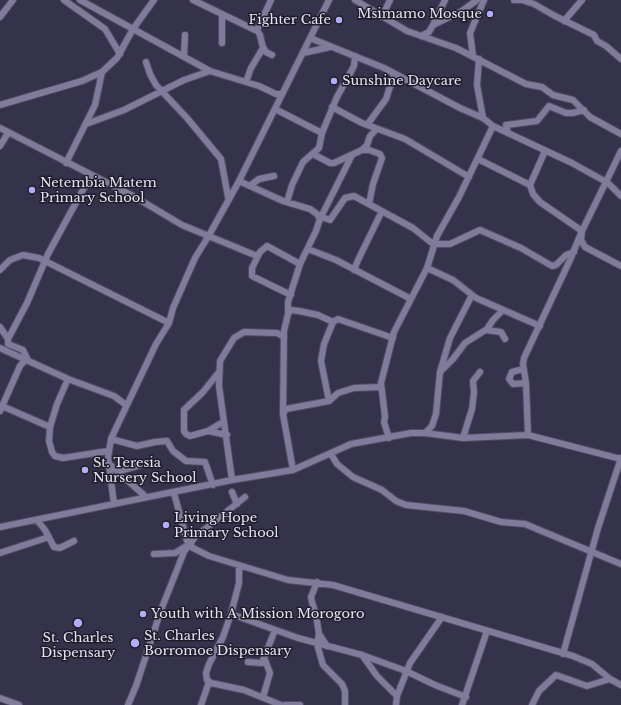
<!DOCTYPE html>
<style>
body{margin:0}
canvas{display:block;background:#35324c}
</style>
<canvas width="621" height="705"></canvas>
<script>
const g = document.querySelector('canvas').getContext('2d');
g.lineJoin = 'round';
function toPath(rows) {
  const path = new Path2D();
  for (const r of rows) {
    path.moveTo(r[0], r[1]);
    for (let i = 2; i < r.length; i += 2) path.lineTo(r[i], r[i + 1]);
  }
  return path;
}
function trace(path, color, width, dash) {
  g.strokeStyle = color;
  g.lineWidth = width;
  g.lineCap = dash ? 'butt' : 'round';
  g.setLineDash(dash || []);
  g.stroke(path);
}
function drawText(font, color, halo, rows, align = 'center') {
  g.font = font + ' "Libre Baskerville",serif';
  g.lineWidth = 3;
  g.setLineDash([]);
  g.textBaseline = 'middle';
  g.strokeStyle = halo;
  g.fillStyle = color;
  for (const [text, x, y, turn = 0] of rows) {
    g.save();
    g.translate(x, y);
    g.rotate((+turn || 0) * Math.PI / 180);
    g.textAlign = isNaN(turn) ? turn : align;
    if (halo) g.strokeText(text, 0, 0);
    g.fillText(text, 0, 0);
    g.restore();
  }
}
const minor = toPath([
 [64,0,105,29,120,54],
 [80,0,210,71,259,86,276,94,282,94],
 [193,0,255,30,257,30],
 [355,0,407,31,456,48,526,84,542,87,553,95,573,100,590,117,621,134],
 [514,0,522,0],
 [522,0,534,4,555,16,594,35,597,41,606,46,621,59],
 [0,17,13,0],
 [382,17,390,0],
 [564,21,582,0],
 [433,25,462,11,477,0],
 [421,36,429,32,433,25,445,0],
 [310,38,384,68,460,108,483,118,493,126,572,163,608,183,621,196],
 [222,43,222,14],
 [263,47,266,52,272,55],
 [303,53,330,47],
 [184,56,185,35],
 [473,56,470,33,484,0],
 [479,59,477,85,483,118],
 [146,62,150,74,156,85,187,118,221,159,228,197],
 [246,82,251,68,263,48,260,35,257,30,271,0],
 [0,105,82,81,102,72],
 [332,107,362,123,405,139,469,177],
 [275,109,322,133],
 [86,124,124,110,184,80,210,71],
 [367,125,386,99,394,74],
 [0,128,135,197,182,225,257,256],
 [508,133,506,125,537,121,549,106,566,113,573,113,584,110],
 [0,146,8,133],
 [362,150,369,150,380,154,382,158,373,184,369,204],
 [545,151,530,185,533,194,540,202,582,231,581,240,585,247,621,266],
 [313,154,330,163,334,163,362,150,367,145,370,136,377,129],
 [478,159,530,185],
 [66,163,95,105,102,72,117,58,133,29,154,0],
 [239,181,283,201,310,209,317,214,320,219,316,231,300,264,288,302,288,314,284,331,283,414,293,470],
 [251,185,259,179,274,176],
 [287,202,292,185,303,162,319,148,322,133,337,97,354,66,355,56],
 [322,217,330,220,345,198,354,196,413,228,433,244,450,244,480,230,521,248,552,266,556,265,566,255,574,252],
 [320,219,352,155],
 [308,249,336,260,411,299],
 [427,268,453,280,476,298,540,326],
 [0,270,10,260,23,255,39,258,169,323],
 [354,270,358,260,382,211],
 [291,295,252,276,252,268,260,252,267,246,300,264],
 [288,314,291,310,299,311,318,315,333,322,338,319,393,338],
 [0,327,8,339,8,344,23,350,27,358,20,366,0,411],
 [486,330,501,332,505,339],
 [8,339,27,303,48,254,91,175],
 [0,348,68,379,114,396,126,405],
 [523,369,512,372,509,379,513,384,526,383],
 [219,372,203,392,184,410,184,431,186,434,190,436,208,431,227,435],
 [440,372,450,338,472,295],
 [68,379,57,404,50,427,49,441,52,452,55,456,63,458,108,451],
 [329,401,321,361,324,344,333,322],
 [2,406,50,427],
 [283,414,286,409,329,401,338,393,354,388,381,387],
 [208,431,223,422],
 [425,433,432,426,436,414,440,372,453,359,465,343,487,329,493,320,503,310],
 [528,435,526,383,523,364,524,358,570,260,582,231,621,151],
 [389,438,384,422,385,417,381,383,394,332,427,268,437,236,459,197,493,126],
 [463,438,472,409,474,392,473,381,480,372],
 [111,439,137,446,155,442,167,441,173,451,186,461,205,462,213,485],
 [331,454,337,464,353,477,382,490,396,501,406,505,464,511,501,522,525,524,621,564],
 [108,463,146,497],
 [119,471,145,464],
 [232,480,219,386,220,361,234,338,244,332,277,333,284,337],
 [232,492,237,504],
 [174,493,187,541,193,548,209,556,288,580,333,585,573,656,592,664,610,679,621,685],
 [114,504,108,458,111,439,117,426,156,344,169,323,173,308,195,258,208,237,238,183,329,0],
 [37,520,45,530,54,547,60,548,74,541],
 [0,527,232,480,293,470,351,444,411,433,425,433,463,438,528,435,621,459],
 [0,553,49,537],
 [154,554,175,553,188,545],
 [239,565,239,583,231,614,223,637,209,664,206,673,207,680,211,683,244,690,281,705],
 [317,582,311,597,312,602,316,615,319,634,327,646],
 [231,614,298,638,362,655,406,671,435,685,466,697],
 [319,634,317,644,323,665,342,684,345,691,345,705],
 [563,654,598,528,621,458],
 [362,655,377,676,397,696],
 [248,662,262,663,275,630],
 [263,697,270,673,265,660],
 [0,698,19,705],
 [128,705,136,686,161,610,184,552,195,537,245,497],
 [201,705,209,682],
 [285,705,300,705],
 [396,705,397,696,410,663,442,617],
 [462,705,487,631],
 [532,705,539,691,556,675,587,686,610,679]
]);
trace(minor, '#514d64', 8);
trace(minor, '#7f7c9b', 6);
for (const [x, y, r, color] of [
 [490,14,4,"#b5acf8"],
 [339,20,4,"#b5acf8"],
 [334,81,4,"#b5acf8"],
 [32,190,4,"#b5acf8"],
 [85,470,4,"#b5acf8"],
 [166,525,4,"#b5acf8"],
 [143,614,4,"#b5acf8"],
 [78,623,5,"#b5acf8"],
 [135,643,5,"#b5acf8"]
]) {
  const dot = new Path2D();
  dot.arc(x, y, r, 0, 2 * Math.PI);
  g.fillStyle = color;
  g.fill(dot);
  trace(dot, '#1d1c28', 1.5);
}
drawText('13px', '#e4e2f4', '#1d1c28', [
 ["Msimamo Mosque",482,14,"right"],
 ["Fighter Cafe",331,20,"right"],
 ["Sunshine Daycare",342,81],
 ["Netembia Matem",40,183],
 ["Primary School",40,198],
 ["St. Teresia",93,463],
 ["Nursery School",93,478],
 ["Living Hope",174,518],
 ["Primary School",174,533],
 ["Youth with A Mission Morogoro",151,614],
 ["St. Charles",144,636],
 ["Borromoe Dispensary",144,651],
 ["St. Charles",78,638,"center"],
 ["Dispensary",78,653,"center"]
], 'left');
</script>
